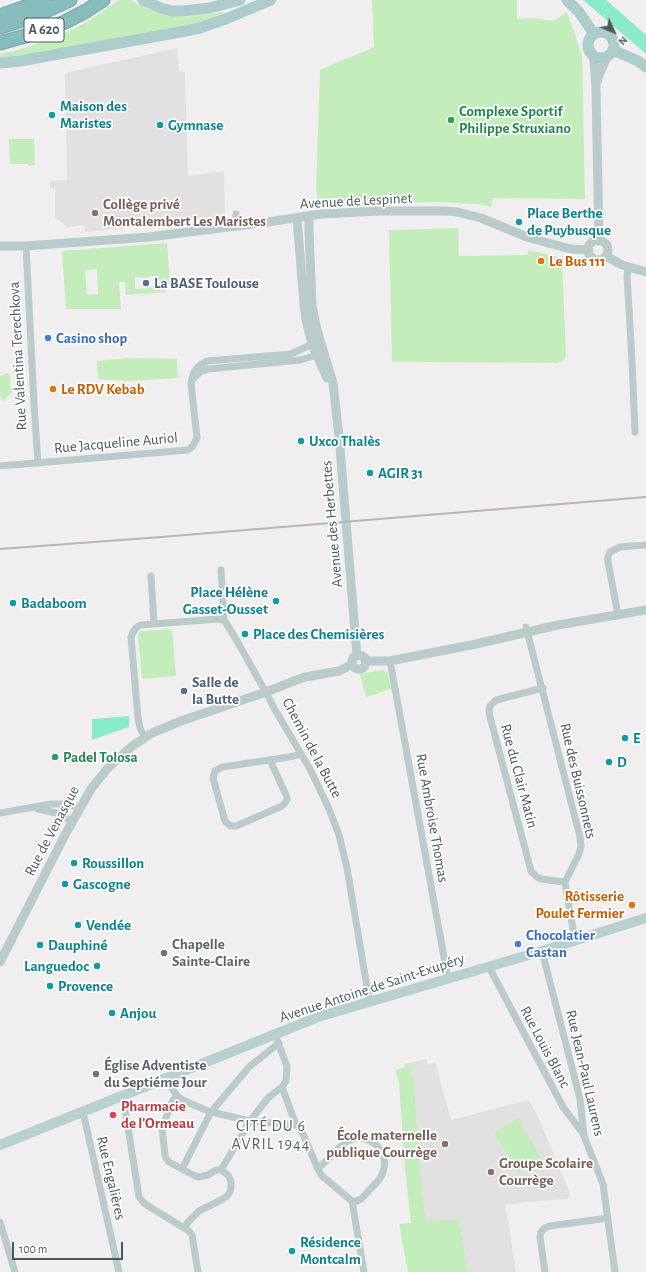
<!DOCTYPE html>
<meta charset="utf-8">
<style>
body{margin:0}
#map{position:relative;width:646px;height:1272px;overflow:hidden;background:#f1eeef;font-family:"Alegreya Sans",sans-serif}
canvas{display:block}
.north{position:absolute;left:594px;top:12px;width:40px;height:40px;-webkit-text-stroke:3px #fff;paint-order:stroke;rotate:134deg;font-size:11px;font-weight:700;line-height:16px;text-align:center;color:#465b5a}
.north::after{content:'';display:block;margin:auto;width:14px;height:18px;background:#465b5a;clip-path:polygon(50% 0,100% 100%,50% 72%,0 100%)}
.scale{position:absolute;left:12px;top:1242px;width:111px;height:18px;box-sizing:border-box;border:2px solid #465b5a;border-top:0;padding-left:5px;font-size:12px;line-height:14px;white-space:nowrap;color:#465b5a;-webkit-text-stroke:3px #fff;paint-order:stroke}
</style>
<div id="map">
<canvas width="646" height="1272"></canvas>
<div class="north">N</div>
<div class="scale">100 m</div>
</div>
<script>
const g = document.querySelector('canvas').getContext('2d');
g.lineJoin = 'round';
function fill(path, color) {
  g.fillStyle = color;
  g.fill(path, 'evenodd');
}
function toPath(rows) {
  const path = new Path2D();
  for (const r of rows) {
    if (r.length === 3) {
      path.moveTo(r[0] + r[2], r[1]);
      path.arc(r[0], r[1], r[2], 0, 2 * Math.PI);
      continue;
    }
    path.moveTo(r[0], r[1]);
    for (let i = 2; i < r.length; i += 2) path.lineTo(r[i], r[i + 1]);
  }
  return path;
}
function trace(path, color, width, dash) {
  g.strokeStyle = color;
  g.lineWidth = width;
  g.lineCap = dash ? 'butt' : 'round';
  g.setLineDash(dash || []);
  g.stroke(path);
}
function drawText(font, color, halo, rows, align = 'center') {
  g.font = font + ' "Alegreya Sans",sans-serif';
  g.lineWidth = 3.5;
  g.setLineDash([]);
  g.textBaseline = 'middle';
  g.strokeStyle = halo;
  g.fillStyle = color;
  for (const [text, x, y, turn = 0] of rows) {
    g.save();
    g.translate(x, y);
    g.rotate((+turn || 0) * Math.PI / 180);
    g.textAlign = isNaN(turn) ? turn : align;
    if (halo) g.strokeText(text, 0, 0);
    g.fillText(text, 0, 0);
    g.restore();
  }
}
fill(toPath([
 [177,48,179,71,185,72,188,176,224,171,225,218,85,232,84,225,68,227,64,225,55,217,55,188,50,188,50,181,67,180,65,73],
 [426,1059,428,1065,435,1062,451,1120,529,1100,540,1121,570,1194,568,1199,527,1202,504,1205,507,1214,516,1272,468,1272,459,1219,426,1222,421,1184,414,1083,409,1063]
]), '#e2e0e1');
fill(toPath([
 [119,0,130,0,151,10,171,16,185,17,223,12,223,14,191,26,0,59,0,54,18,50,53,38,75,28,87,22],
 [372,0,517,0,517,19,535,18,553,21,567,12,582,55,585,199,493,198,491,207,479,204,437,202,389,203,319,206,316,190,320,70,374,47],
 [9,139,34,139,35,165,28,166,28,164,10,164],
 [458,228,459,256,527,255,529,250,562,258,566,357,564,360,558,363,392,362,389,230],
 [167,243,170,283,166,284,166,292,126,295,125,282,119,282,121,309,66,309,62,251],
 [97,269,98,294,87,295,85,270],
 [149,276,155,276,155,288,135,289,135,277,149,278],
 [128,358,177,359,178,378,127,381,98,379,97,361],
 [7,373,9,374,11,380,10,386,13,391,3,401,0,396,0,376],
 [172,629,176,676,142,679,138,634,141,631],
 [381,670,385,671,388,675,391,689,366,697,360,674],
 [409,1063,414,1083,421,1184,426,1221,459,1219,468,1272,408,1272,399,1224,411,1223,405,1168,399,1083,395,1070,405,1067,404,1064],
 [518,1118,542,1160,518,1174,494,1133]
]), '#c3eebc');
fill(toPath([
 [583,0,606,0,646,35,646,54],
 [129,716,129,727,92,740,92,719]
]), '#89ebcc');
const motorway = toPath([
 [0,16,45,0],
 [0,27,16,22,48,10,70,0],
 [0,43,29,35,65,22,86,11,103,0]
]);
trace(motorway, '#71a9a8', 15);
trace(toPath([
 [236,214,236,226],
 [26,246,34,404,38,463],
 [628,267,627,276,632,360,635,432],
 [193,379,200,372,208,369,300,360,321,354],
 [0,466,188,450,193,446,197,438,191,383,194,372,199,366,207,361,291,354,315,343],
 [221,570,224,620],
 [151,576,154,623],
 [618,615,608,562,608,557,610,552,620,547,646,545],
 [526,627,580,837,581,846,579,854,565,882,566,889,575,940],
 [390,661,448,979],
 [543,688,496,700,490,706,489,711,490,717,531,871,537,877,541,879,565,882],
 [145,738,140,728,138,718,131,637,133,632,137,627,141,625,218,619,224,620,233,634,268,696,274,708,310,769,329,809,339,835,347,868,368,993,370,1001],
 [270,760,286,795,287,799,285,803,282,806,236,826,231,826,228,824,225,821,213,778,215,771,222,767,270,760,294,756,301,754],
 [38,809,56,813,72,821],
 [0,813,51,804,67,804,79,808],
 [542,951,580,1099,584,1136,603,1184,615,1272],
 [489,967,563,1107,584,1135],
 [277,1040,287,1066,286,1081,282,1087,296,1125],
 [166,1079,177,1096,173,1100,162,1128,165,1155,166,1158,169,1162,195,1176,199,1177,208,1175,216,1170,221,1170],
 [123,1096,139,1197,145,1204,189,1231,192,1235,193,1241,198,1272],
 [177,1096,183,1100,196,1106,211,1112,250,1121,296,1125,298,1126,303,1134,318,1169,322,1176,352,1201,357,1201,361,1199,378,1181,382,1175,385,1164,384,1159,379,1148,375,1144,366,1139,356,1138,346,1142,340,1147,318,1169],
 [83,1112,119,1272],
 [182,1169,211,1112,249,1067,279,1043],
 [221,1170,250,1121,268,1098,282,1087],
 [352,1201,364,1272],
 [0,1222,15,1272],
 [184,1228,188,1222,199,1211,223,1199,227,1196,230,1192,231,1188,231,1181,228,1175,221,1170],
 [545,1272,540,1237,541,1232,545,1228,550,1226,608,1218]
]), '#b9cbca', 7);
trace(toPath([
 [592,54,594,61,596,87,599,241],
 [597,82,599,75,607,57],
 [309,216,309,231,312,306,317,330,333,383,339,436,357,656],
 [297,218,304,304,306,320,312,344,327,378],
 [598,250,10],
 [0,246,26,246,149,237,268,222,321,214,380,211,446,211,457,212,481,218,527,237,548,243,571,249,589,250],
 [606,256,622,265,646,272],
 [359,662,7],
 [365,661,390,661,476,644,558,625,646,610],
 [0,962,66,833,91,789,107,769,131,747,152,733,181,721,266,692,294,681,305,677,339,671,347,667,352,664]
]), '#b9cbca', 9);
trace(toPath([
 [0,1145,318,1017,542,951,646,918]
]), '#b9d0d0', 10);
trace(toPath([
 [143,0,161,8,172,11,183,11,210,8,240,0],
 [567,0,579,12,594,34],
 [601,45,13],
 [613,50,638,61,646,67],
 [0,63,20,61,186,31,200,28,228,18,271,0]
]), '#adcdcc', 11);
trace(motorway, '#86bdbc', 13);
trace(toPath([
 [0,549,161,537,646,497]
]), '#b0b8b8', 2);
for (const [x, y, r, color] of [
 [52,115,4,"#0f9aa8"],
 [451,120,4,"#2e9e5b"],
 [160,125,4,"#0f9aa8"],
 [95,213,4,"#8d6e63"],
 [519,222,4,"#0f9aa8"],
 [541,261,4,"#e8710a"],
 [146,283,4,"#5c6f8a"],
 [48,338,4,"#3f7fe0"],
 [53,389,4,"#e8710a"],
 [301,441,4,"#0f9aa8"],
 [370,473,4,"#0f9aa8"],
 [276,601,4,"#0f9aa8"],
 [13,603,4,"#0f9aa8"],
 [245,634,4,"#0f9aa8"],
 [184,691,4,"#5c6f8a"],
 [625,738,4,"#0f9aa8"],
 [55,757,4,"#2e9e5b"],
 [609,762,4,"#0f9aa8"],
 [74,863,4,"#0f9aa8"],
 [65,884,4,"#0f9aa8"],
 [632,905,4,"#e8710a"],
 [78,925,4,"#0f9aa8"],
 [518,944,4,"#3f7fe0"],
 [40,945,4,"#0f9aa8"],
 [164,953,4,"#6b7280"],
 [97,966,4,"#0f9aa8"],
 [50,986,4,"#0f9aa8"],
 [112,1013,4,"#0f9aa8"],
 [96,1074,4,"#6b7280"],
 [113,1115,4,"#e0444e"],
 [445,1144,4,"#8d6e63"],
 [491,1172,4,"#8d6e63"],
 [292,1251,4,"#0f9aa8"]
]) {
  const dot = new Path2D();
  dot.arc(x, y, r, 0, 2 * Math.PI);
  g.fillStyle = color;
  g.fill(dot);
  trace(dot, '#fff', 1.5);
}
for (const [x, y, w] of [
 [44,30,40]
]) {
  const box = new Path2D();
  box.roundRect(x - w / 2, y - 12, w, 24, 3);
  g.fillStyle = '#fff';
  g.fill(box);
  trace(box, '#465b5a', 1);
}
drawText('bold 14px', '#465b5a', null, [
 ["A 620",44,30]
]);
drawText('bold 15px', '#0d838f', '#fff', [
 ["Maison des",60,106],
 ["Maristes",60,123],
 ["Gymnase",168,125],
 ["Place Berthe",527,213],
 ["de Puybusque",527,230],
 ["Uxco Thalès",309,441],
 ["AGIR 31",378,473],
 ["Place Hélène",268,592,"right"],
 ["Gasset-Ousset",268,609,"right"],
 ["Badaboom",21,603],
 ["Place des Chemisières",253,634],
 ["E",633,738],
 ["D",617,762],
 ["Roussillon",82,863],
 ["Gascogne",73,884],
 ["Vendée",86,925],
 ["Dauphiné",48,945],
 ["Languedoc",89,966,"right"],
 ["Provence",58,986],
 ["Anjou",120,1013],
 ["Résidence",300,1242],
 ["Montcalm",300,1259]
], 'left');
drawText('bold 15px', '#27864d', '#fff', [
 ["Complexe Sportif",459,111],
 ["Philippe Struxiano",459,128],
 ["Padel Tolosa",63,757]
], 'left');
drawText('15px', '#465b5a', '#fff', [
 ["Avenue de Lespinet",356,201,-3],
 ["Rue Valentina Terechkova",18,356,-93],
 ["Rue Jacqueline Auriol",116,443,-5],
 ["Avenue des Herbettes",332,524,-95],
 ["Chemin de la Butte",312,748,62],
 ["Rue du Clair Matin",519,776,75],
 ["Rue des Buissonnets",578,781,77],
 ["Rue Ambroise Thomas",432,818,80],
 ["Rue de Venasque",52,831,-62],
 ["Avenue Antoine de Saint-Exupéry",372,988,-18],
 ["Rue Louis Blanc",545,1047,62],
 ["Rue Jean-Paul Laurens",585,1073,77],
 ["Rue Engalières",111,1178,77]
]);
drawText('bold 15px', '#785e54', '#fff', [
 ["Collège privé",103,204],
 ["Montalembert Les Maristes",103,221],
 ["École maternelle",437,1135,"right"],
 ["publique Courrège",437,1152,"right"],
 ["Groupe Scolaire",499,1163],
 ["Courrège",499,1180]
], 'left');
drawText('bold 15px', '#c56008', '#fff', [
 ["Le Bus 111",549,261],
 ["Le RDV Kebab",61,389],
 ["Rôtisserie",624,896,"right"],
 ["Poulet Fermier",624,913,"right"]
], 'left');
drawText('bold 15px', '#4e5e75', '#fff', [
 ["La BASE Toulouse",154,283],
 ["Salle de",192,682],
 ["la Butte",192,699]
], 'left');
drawText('bold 15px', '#366cbe', '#fff', [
 ["Casino shop",56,338],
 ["Chocolatier",526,935],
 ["Castan",526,952]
], 'left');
drawText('bold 15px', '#5b616d', '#fff', [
 ["Chapelle",172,944],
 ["Sainte-Claire",172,961],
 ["Église Adventiste",104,1065],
 ["du Septiéme Jour",104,1082]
], 'left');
drawText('bold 15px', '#be3a42', '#fff', [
 ["Pharmacie",121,1106],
 ["de l'Ormeau",121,1123]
], 'left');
g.letterSpacing = '1px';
drawText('16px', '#5b6363', '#fff', [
 ["CITÉ DU 6",271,1126],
 ["AVRIL 1944",271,1144]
]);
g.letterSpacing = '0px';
</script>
